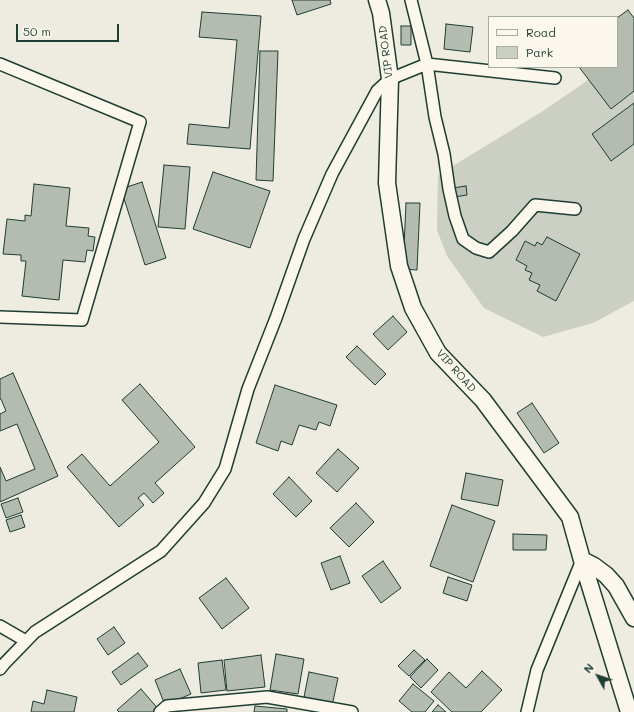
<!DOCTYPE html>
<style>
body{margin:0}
#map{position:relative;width:634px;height:712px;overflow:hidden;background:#eeece1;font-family:Mali,sans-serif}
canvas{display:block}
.legend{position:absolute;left:488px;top:16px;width:130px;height:52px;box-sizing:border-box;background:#fbf7ec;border:1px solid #a3ada2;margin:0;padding:5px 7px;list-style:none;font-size:12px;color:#1f3d34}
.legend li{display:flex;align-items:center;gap:8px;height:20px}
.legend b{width:20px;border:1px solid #a3ada2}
.north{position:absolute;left:578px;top:656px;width:40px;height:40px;-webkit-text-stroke:3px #fbf7ec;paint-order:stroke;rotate:310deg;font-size:11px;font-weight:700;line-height:16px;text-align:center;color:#1f3d34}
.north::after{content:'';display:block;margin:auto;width:14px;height:18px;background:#1f3d34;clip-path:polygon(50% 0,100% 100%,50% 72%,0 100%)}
.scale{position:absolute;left:16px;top:24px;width:103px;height:18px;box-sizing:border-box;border:2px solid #1f3d34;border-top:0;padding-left:5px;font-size:12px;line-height:14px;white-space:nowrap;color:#1f3d34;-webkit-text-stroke:3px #fbf7ec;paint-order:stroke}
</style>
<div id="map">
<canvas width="634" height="712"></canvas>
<ul class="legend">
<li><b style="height:5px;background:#fbf7ec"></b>Road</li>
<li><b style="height:11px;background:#cbcfc4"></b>Park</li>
</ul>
<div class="north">N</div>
<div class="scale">50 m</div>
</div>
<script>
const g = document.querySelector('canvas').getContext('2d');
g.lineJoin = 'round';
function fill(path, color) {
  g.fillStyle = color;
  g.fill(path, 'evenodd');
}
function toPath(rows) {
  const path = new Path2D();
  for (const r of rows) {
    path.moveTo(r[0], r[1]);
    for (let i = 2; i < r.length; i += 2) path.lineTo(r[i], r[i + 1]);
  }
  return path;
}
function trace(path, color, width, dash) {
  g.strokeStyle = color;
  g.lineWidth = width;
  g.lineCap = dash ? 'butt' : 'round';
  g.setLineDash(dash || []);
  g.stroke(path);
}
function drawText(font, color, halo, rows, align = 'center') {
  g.font = font + ' Mali,sans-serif';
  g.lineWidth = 3.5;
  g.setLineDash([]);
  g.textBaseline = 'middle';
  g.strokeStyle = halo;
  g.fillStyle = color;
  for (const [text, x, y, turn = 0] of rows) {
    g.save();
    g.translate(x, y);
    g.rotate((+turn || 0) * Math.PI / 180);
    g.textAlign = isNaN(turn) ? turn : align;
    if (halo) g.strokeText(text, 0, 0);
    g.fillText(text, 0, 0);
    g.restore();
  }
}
fill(toPath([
 [634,37,634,301,593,323,543,337,484,308,447,256,437,230,438,175,543,111,584,83,602,67,617,67]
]), '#cbcfc4');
const building = toPath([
 [292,0,330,0,331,4,297,15,292,0],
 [628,10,634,18,634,91,611,109,579,67,617,67,617,18,628,10],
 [202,12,261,16,250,149,187,144,189,124,229,128,237,40,199,37,202,12],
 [446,24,473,27,470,52,444,49,446,24],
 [401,26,411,26,411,45,401,45,401,26],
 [260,51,278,51,273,181,256,180,260,51],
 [634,103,634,144,611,161,592,134,634,103],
 [164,165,190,167,185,229,158,227,164,165],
 [213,172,270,191,250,248,193,229,213,172],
 [142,182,166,258,145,265,121,189,142,182],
 [34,184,70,188,66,226,89,228,88,236,95,237,93,251,87,250,85,262,63,260,59,300,22,296,26,261,21,261,21,255,3,254,7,219,25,221,25,215,31,216,34,184],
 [466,186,467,195,454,197,453,188,466,186],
 [406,203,420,203,417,270,403,269,406,203],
 [547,237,580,254,556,301,537,291,540,285,529,280,532,273,525,270,527,266,516,260,525,241,535,246,537,242,542,245,547,237],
 [393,316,407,332,388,350,373,334,393,316],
 [357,346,386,374,375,385,346,357,357,346],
 [13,373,58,476,0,502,0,467,6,481,35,469,17,424,0,431,0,414,6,411,1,399,0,399,0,379,13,373],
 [140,384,195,447,155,483,164,493,153,503,144,493,138,498,144,505,119,527,67,467,82,454,110,486,159,442,122,400,140,384],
 [275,385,337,405,330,426,319,422,316,430,299,425,292,445,281,441,278,451,256,443,275,385],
 [532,403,559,443,544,453,517,413,532,403],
 [338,449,359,468,337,492,316,473,338,449],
 [466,473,503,480,498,506,461,499,466,473],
 [289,477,312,501,296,517,273,494,289,477],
 [18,498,23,512,6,518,1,504,18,498],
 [356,503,374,522,349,547,330,528,356,503],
 [452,505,495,521,473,582,430,566,452,505],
 [21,515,25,527,10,532,6,520,21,515],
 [513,534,547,535,546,550,513,550,513,534],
 [340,556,350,583,331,590,321,563,340,556],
 [383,561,401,588,381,603,362,576,383,561],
 [448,577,472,585,467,601,443,593,448,577],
 [226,578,249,608,222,629,199,598,226,578],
 [114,627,125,643,108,655,97,639,114,627],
 [414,650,425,660,409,676,398,666,414,650],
 [138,653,148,666,121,685,112,672,138,653],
 [276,654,304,659,298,694,270,690,276,654],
 [261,655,265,687,227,691,224,660,261,655],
 [427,659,438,670,421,688,410,677,427,659],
 [222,660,226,690,201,693,198,663,222,660],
 [180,669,191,694,165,705,155,680,180,669],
 [482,671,502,690,481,712,452,712,431,692,449,672,466,688,482,671],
 [309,672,338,678,332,706,313,702,313,699,304,697,309,672],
 [413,684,434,701,425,712,412,712,399,701,413,684],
 [141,689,159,710,157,712,119,712,117,710,141,689],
 [47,690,77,697,74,712,31,712,33,701,44,704,47,690],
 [438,705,446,712,432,712,438,705],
 [255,706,287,709,287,712,254,712,255,706]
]);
fill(building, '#b4bbb0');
trace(building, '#1f3d34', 1);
const street = toPath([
 [411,0,427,64,435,117,444,154,449,189,455,216,463,239,476,248,489,252,512,231,535,205,575,209],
 [0,64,140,122,82,320,0,317],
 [0,626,26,641],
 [0,669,4,664,35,632,161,551,204,503,225,469,248,389,276,318,304,239,332,174,377,91,390,79,427,64,555,78],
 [160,712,167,706,267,697,352,712],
 [527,712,537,670,582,560]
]);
const secondary = toPath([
 [377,0,381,13,390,79,387,183,399,266,413,308,438,353,483,400,570,517,582,560,629,712],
 [582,560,594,566,606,575,616,586,634,618]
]);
trace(street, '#1f3d34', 14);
trace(secondary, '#1f3d34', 19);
trace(street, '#fbf7ec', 11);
trace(secondary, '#fbf7ec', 16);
drawText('11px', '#1f3d34', '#fbf7ec', [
 ["VIP ROAD",386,52,-97],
 ["VIP ROAD",456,371,48]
]);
</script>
